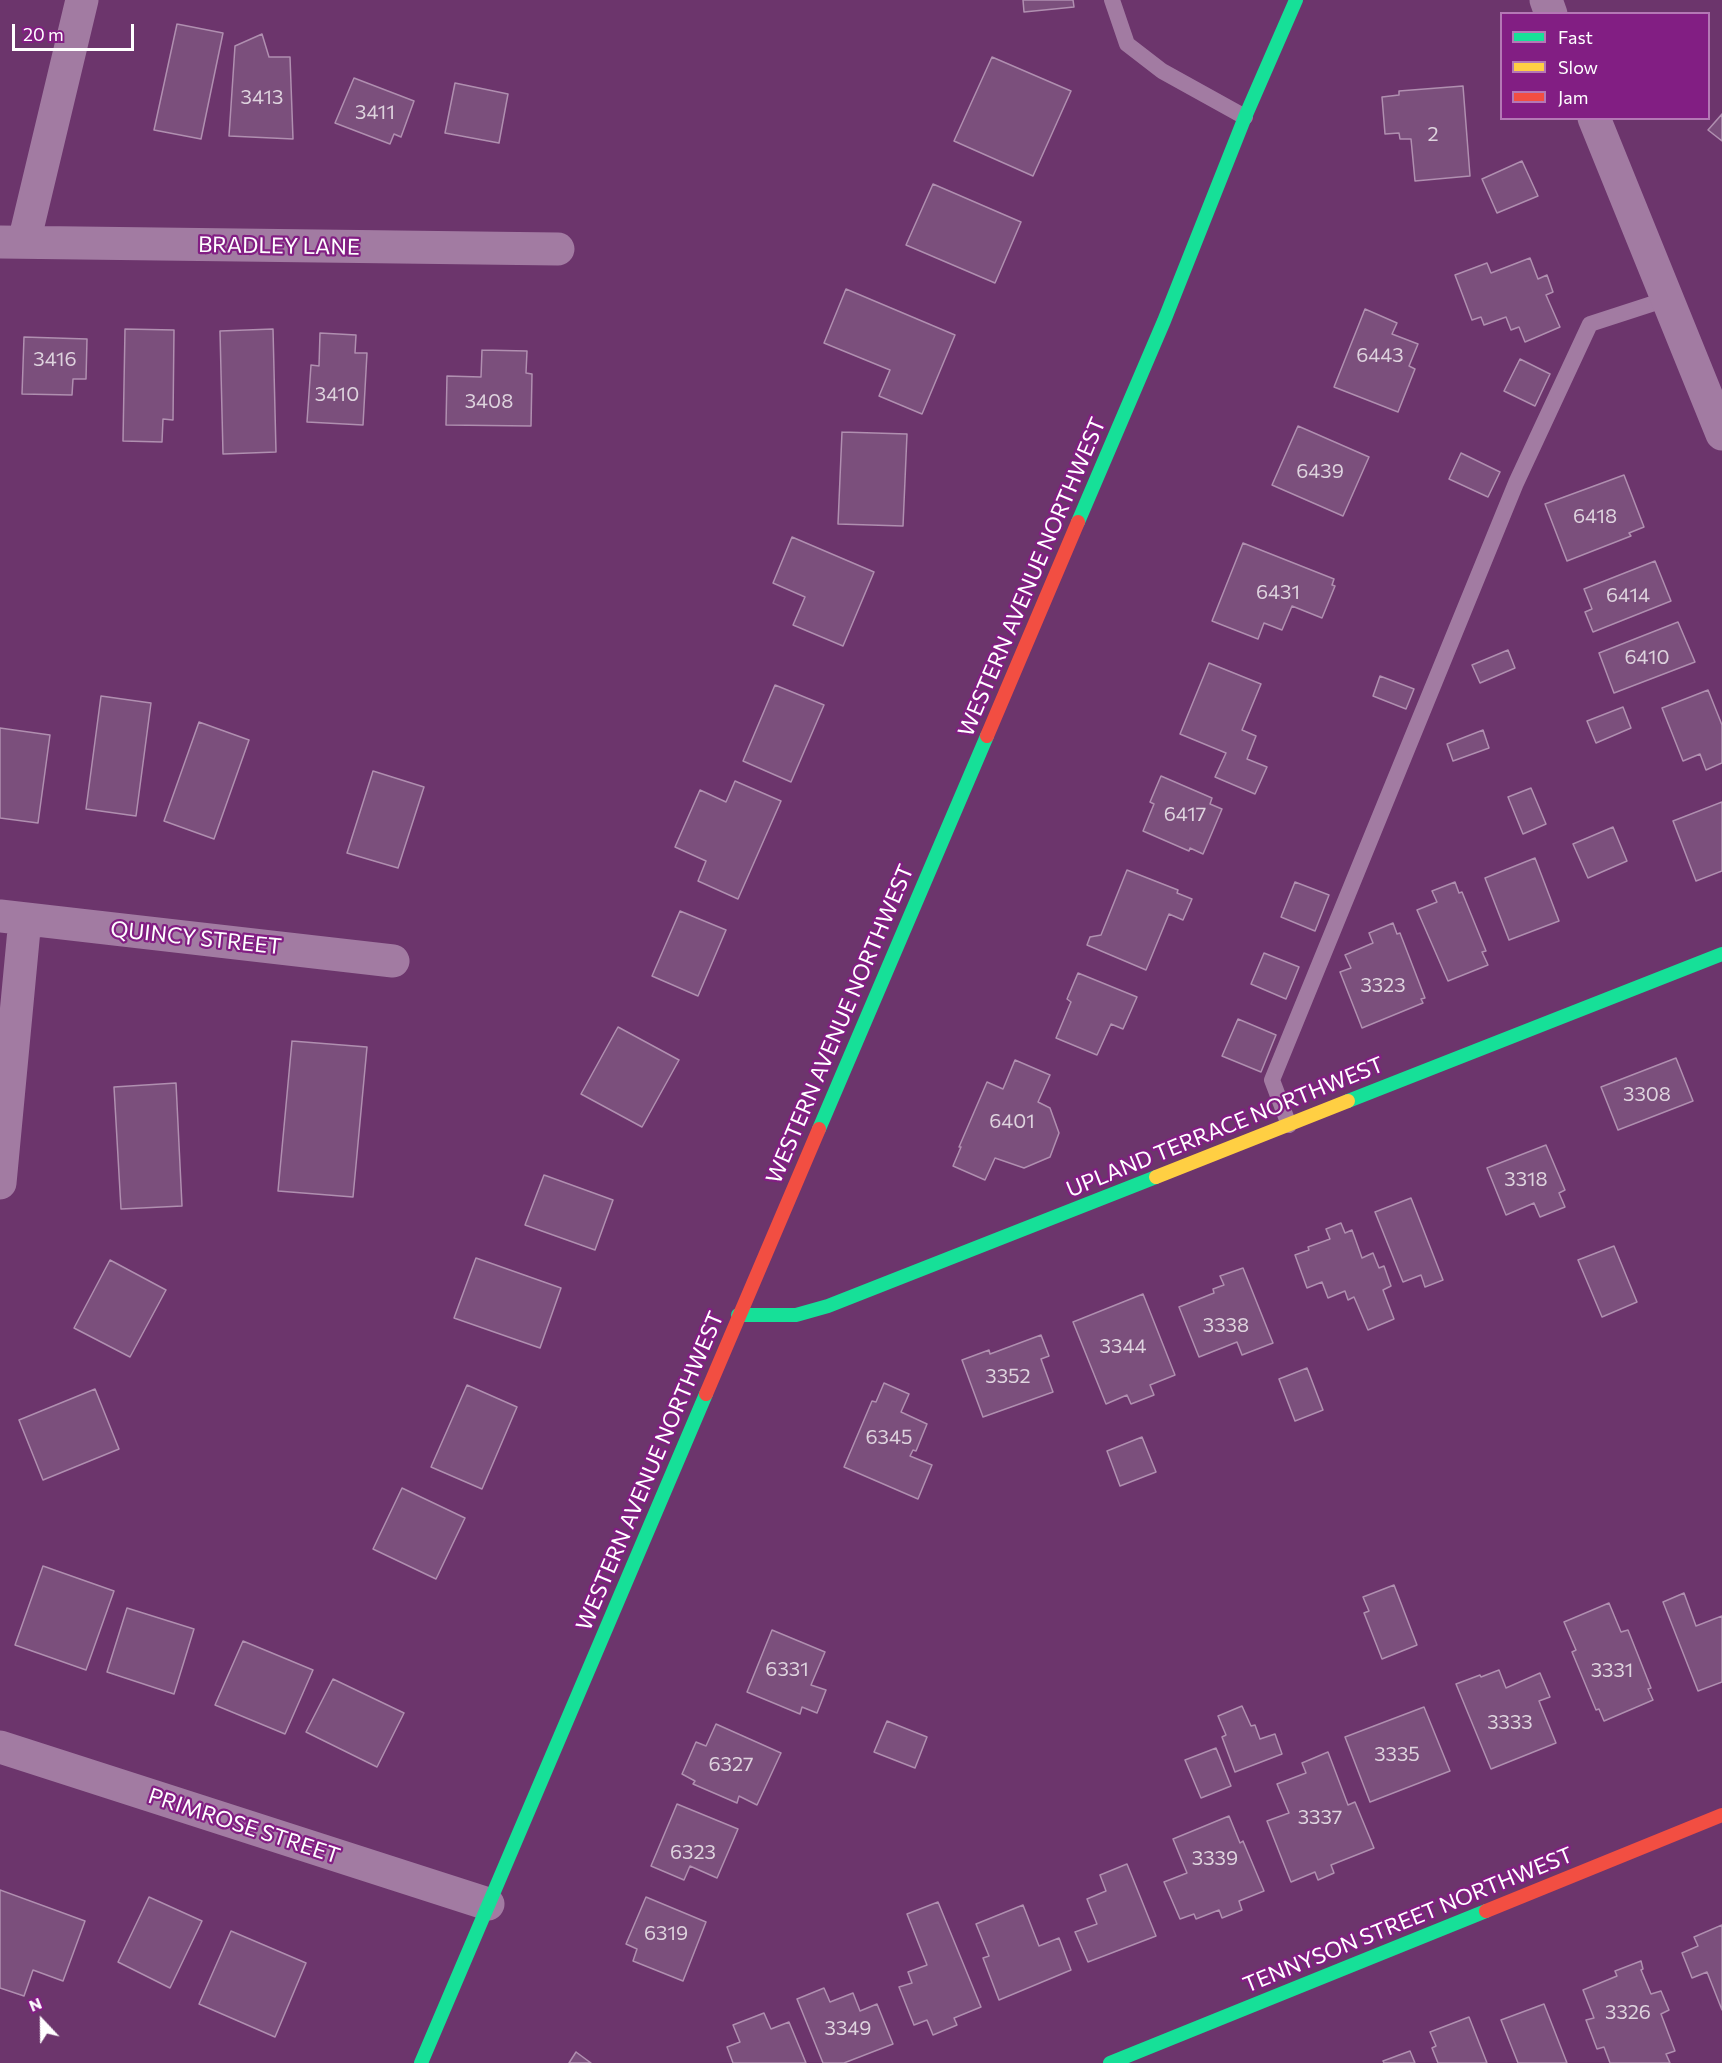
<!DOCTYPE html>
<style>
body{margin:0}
#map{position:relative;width:1722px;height:2063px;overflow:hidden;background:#6c356c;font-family:Commissioner,sans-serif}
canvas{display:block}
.legend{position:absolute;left:1500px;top:12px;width:210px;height:108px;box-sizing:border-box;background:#821e83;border:2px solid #b478b5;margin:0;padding:8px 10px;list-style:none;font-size:18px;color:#fff}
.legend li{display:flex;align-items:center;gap:12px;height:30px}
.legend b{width:30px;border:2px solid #b478b5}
.north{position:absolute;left:12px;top:1991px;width:60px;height:60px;-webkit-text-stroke:4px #821e83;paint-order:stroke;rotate:338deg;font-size:16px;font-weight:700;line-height:24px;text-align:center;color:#fff}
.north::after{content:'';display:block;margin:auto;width:21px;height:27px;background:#fff;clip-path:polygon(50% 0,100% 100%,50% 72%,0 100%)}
.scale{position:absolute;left:12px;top:24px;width:122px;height:27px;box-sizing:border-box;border:3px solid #fff;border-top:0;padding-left:8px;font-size:18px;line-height:21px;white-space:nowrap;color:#fff;-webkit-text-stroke:4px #821e83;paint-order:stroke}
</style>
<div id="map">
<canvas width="1722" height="2063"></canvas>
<ul class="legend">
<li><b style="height:8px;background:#16e098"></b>Fast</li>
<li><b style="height:8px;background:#ffcf43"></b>Slow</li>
<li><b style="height:8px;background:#f24e42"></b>Jam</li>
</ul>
<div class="north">N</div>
<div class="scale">20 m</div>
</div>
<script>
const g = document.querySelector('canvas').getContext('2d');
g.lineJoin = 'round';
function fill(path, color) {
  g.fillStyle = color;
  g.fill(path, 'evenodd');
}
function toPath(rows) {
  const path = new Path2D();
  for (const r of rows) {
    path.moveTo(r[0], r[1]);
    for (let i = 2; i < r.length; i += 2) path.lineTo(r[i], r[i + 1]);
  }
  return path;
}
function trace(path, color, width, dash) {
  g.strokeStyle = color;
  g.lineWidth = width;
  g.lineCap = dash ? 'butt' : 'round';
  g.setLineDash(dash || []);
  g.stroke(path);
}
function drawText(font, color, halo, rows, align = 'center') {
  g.font = font + ' Commissioner,sans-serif';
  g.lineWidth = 4.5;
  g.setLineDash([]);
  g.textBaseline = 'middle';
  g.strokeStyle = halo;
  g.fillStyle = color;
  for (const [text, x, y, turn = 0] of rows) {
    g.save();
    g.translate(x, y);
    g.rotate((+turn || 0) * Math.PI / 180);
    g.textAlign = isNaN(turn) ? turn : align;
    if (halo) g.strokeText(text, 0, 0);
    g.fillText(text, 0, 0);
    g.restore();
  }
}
const building = toPath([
 [1023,0,1073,0,1074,7,1024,12,1023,0],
 [177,24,223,33,201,139,154,130,177,24],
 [262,34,269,57,290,57,293,139,229,136,235,46,262,34],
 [992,57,1071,91,1033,176,954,141,992,57],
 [354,78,414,101,401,137,394,134,390,144,335,123,354,78],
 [455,83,508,94,499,143,445,133,455,83],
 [1463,86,1470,176,1415,181,1411,139,1400,139,1399,133,1385,134,1382,97,1399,95,1399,91,1463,86],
 [1722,114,1722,141,1708,130,1722,114],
 [1522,161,1538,196,1497,213,1482,179,1522,161],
 [933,184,1021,222,995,283,906,245,933,184],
 [1530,258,1538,279,1547,275,1553,292,1546,295,1560,327,1525,342,1519,327,1511,330,1506,317,1484,325,1481,317,1472,320,1455,275,1487,263,1491,273,1530,258],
 [846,289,955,335,922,414,879,396,890,370,824,343,846,289],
 [1365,309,1397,323,1392,334,1418,344,1409,366,1415,369,1398,412,1334,387,1365,309],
 [125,329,174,330,173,420,163,419,162,442,123,441,125,329],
 [273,329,276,452,223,454,220,331,273,329],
 [320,333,356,335,355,353,367,353,363,425,307,422,311,365,319,366,320,333],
 [24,337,87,339,86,379,73,379,72,395,22,394,24,337],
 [482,350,527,351,526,373,532,374,531,426,446,425,447,376,481,377,482,350],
 [1520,359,1550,374,1535,406,1504,391,1520,359],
 [1298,426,1369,457,1343,516,1272,485,1298,426],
 [842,432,907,434,903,526,838,524,842,432],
 [1461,453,1500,472,1488,497,1449,479,1461,453],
 [1624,475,1644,527,1629,533,1631,536,1567,561,1545,504,1624,475],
 [792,537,874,572,843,646,793,625,805,597,773,583,792,537],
 [1243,543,1334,579,1332,585,1335,586,1322,618,1292,606,1282,630,1264,623,1258,639,1212,621,1243,543],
 [1655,561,1671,601,1593,632,1585,612,1592,609,1584,589,1655,561],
 [1678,622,1695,662,1614,693,1599,653,1678,622],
 [1508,650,1515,668,1480,683,1472,665,1508,650],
 [1209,663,1261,684,1242,730,1256,736,1247,759,1267,767,1255,794,1215,777,1226,753,1180,734,1209,663],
 [1380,676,1414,689,1406,709,1373,696,1380,676],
 [775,685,824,705,791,782,743,761,775,685],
 [1708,690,1722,725,1722,763,1706,770,1700,754,1683,761,1662,708,1708,690],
 [101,696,151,703,136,816,86,809,101,696],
 [1623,707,1631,728,1596,743,1587,721,1623,707],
 [199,722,249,740,214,839,164,821,199,722],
 [0,728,50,735,38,823,0,818,0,728],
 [1483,730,1489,748,1453,761,1447,744,1483,730],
 [373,771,424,787,398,868,347,853,373,771],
 [1161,776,1212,798,1210,804,1222,809,1203,854,1190,848,1189,851,1143,831,1154,804,1150,802,1161,776],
 [735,781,781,801,738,899,698,881,706,861,675,847,700,790,726,802,735,781],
 [1531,788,1546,824,1523,834,1508,797,1531,788],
 [1722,802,1722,871,1696,881,1673,821,1722,802],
 [1613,827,1627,861,1588,878,1573,844,1613,827],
 [1535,858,1559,921,1509,940,1485,878,1535,858],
 [1127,870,1178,890,1177,893,1192,899,1183,920,1169,914,1146,970,1087,945,1090,937,1101,935,1127,870],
 [1295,882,1329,895,1315,931,1281,917,1295,882],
 [1455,882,1459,893,1462,892,1486,951,1482,952,1488,965,1448,981,1417,910,1437,902,1432,891,1455,882],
 [680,911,726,930,698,996,652,976,680,911],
 [1393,923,1397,934,1400,933,1425,998,1421,999,1423,1003,1362,1028,1340,972,1351,968,1345,955,1373,943,1369,933,1393,923],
 [1264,953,1299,967,1286,999,1251,984,1264,953],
 [1078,973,1137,997,1123,1029,1111,1024,1097,1055,1056,1038,1071,1002,1067,999,1078,973],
 [1238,1019,1276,1035,1261,1072,1222,1056,1238,1019],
 [618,1027,679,1060,642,1127,581,1094,618,1027],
 [292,1041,367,1047,353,1197,278,1191,292,1041],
 [1676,1058,1693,1101,1618,1130,1601,1087,1676,1058],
 [1015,1060,1050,1075,1038,1102,1050,1108,1059,1133,1050,1157,1024,1168,995,1158,985,1180,953,1166,961,1147,959,1147,987,1082,1003,1089,1015,1060],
 [176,1083,182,1206,121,1209,114,1087,176,1083],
 [1546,1145,1565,1190,1559,1193,1565,1207,1540,1217,1534,1203,1506,1215,1487,1168,1546,1145],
 [544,1175,613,1200,595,1250,525,1225,544,1175],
 [1411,1198,1443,1280,1425,1287,1421,1275,1403,1282,1375,1212,1411,1198],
 [1341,1223,1345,1233,1352,1230,1362,1258,1373,1253,1379,1268,1384,1266,1391,1286,1383,1290,1394,1319,1368,1330,1354,1297,1348,1300,1345,1291,1328,1298,1322,1282,1307,1288,1295,1255,1309,1250,1308,1247,1330,1239,1326,1229,1341,1223],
 [1614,1246,1637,1302,1602,1317,1578,1260,1614,1246],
 [476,1258,561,1288,540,1348,454,1318,476,1258],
 [110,1260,166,1290,130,1357,74,1328,110,1260],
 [1243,1268,1273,1343,1242,1355,1237,1342,1199,1357,1179,1307,1214,1293,1213,1289,1224,1285,1220,1276,1243,1268],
 [1143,1294,1175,1375,1150,1385,1154,1395,1131,1404,1127,1395,1106,1404,1073,1322,1143,1294],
 [1041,1335,1049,1356,1041,1359,1053,1392,983,1417,962,1360,989,1350,990,1354,1041,1335],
 [1307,1368,1323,1410,1295,1421,1279,1379,1307,1368],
 [884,1383,909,1394,901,1412,927,1424,916,1451,913,1450,910,1456,932,1465,918,1499,844,1467,872,1401,876,1402,884,1383],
 [467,1385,517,1407,482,1489,431,1467,467,1385],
 [95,1389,119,1449,43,1480,19,1420,95,1389],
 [1142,1437,1156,1472,1120,1486,1107,1451,1142,1437],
 [402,1488,465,1518,436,1579,373,1549,402,1488],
 [43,1566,114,1591,86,1670,15,1645,43,1566],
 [1394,1585,1417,1645,1382,1659,1364,1613,1369,1611,1363,1597,1394,1585],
 [1684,1593,1696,1626,1722,1616,1722,1682,1698,1691,1663,1602,1684,1593],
 [1609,1603,1621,1632,1628,1630,1651,1688,1648,1689,1653,1700,1604,1721,1599,1709,1596,1710,1572,1652,1576,1650,1564,1622,1609,1603],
 [127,1608,194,1629,174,1694,107,1672,127,1608],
 [772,1630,825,1652,811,1685,826,1690,817,1713,802,1707,800,1714,747,1692,772,1630],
 [243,1641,313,1670,285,1734,215,1705,243,1641],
 [1499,1670,1506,1688,1540,1673,1550,1697,1539,1701,1556,1743,1491,1769,1456,1684,1480,1675,1481,1677,1499,1670],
 [333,1679,404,1713,377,1767,306,1732,333,1679],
 [1242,1706,1251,1726,1255,1725,1260,1739,1275,1734,1282,1754,1235,1772,1222,1737,1226,1735,1218,1716,1242,1706],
 [1424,1707,1450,1771,1370,1802,1345,1737,1424,1707],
 [887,1721,927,1737,915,1768,874,1752,887,1721],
 [716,1724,781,1753,757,1805,739,1796,737,1803,693,1784,695,1781,682,1774,696,1742,706,1746,716,1724],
 [1216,1748,1231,1786,1201,1798,1185,1760,1216,1748],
 [1328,1752,1348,1805,1355,1802,1374,1848,1331,1865,1334,1873,1318,1880,1315,1872,1291,1882,1267,1821,1289,1813,1277,1784,1306,1773,1302,1763,1328,1752],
 [677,1804,738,1829,717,1878,690,1866,684,1880,651,1866,677,1804],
 [1229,1816,1240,1843,1243,1841,1264,1891,1239,1901,1242,1910,1222,1918,1219,1910,1196,1919,1194,1914,1180,1919,1164,1882,1187,1873,1173,1839,1229,1816],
 [1127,1864,1156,1936,1088,1962,1075,1932,1097,1924,1087,1899,1106,1891,1100,1875,1127,1864],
 [0,1890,85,1921,63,1981,33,1970,24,1996,0,1988,0,1890],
 [149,1897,202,1921,170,1988,118,1962,149,1897],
 [646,1897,706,1922,683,1981,633,1961,637,1949,626,1944,646,1897],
 [938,1902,981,2007,954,2018,957,2025,933,2035,927,2020,914,2025,899,1987,912,1983,908,1972,927,1965,907,1914,938,1902],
 [1023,1905,1039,1946,1059,1938,1071,1970,999,2000,983,1958,989,1956,976,1924,1023,1905],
 [1722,1925,1722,2010,1707,1972,1692,1978,1682,1953,1698,1946,1694,1937,1722,1925],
 [231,1931,306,1963,275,2037,199,2004,231,1931],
 [1641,1961,1643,1969,1641,1970,1651,1994,1661,1991,1669,2010,1661,2014,1675,2051,1666,2054,1670,2063,1610,2063,1604,2047,1597,2049,1586,2020,1594,2018,1583,1990,1617,1976,1615,1971,1641,1961],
 [824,1988,830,2002,853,1993,860,2011,877,2004,893,2044,844,2063,823,2063,797,1999,824,1988],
 [1544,2004,1567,2063,1518,2063,1501,2020,1544,2004],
 [764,2013,771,2029,789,2022,806,2063,733,2063,727,2047,740,2042,733,2025,764,2013],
 [1469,2017,1487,2063,1438,2063,1432,2048,1436,2046,1430,2032,1469,2017],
 [1410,2051,1415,2063,1384,2063,1383,2061,1410,2051],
 [576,2052,591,2063,569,2063,576,2052]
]);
fill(building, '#7b4f7c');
trace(building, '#b08fb0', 1.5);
trace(toPath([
 [1112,0,1127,44,1162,71,1245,117],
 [1289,1125,1272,1080,1516,483,1590,324,1667,299]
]), '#a27ba2', 16);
trace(toPath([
 [1546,0,1551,14],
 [1594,118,1722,434],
 [0,242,558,249],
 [24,242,82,0],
 [0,916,393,961],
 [0,1183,25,919],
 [0,1747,488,1904]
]), '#a27ba2', 33);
trace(toPath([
 [1078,522,1164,321,1245,117,1296,0],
 [1348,1101,1722,954],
 [819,1129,987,736],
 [738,1315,796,1315,828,1306,1156,1177],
 [421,2063,706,1394],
 [1110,2063,1486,1911]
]), '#16e098', 14);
trace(toPath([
 [1156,1177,1348,1101]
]), '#ffcf43', 14);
trace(toPath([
 [987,736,1078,522],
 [706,1394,819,1129],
 [1486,1911,1722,1815]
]), '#f24e42', 14);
drawText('20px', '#ded3de', null, [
 ["3413",262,97],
 ["3411",375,112],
 ["2",1433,134],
 ["6443",1380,355],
 ["3416",55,359],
 ["3410",337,394],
 ["3408",489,401],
 ["6439",1320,471],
 ["6418",1595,516],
 ["6431",1278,592],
 ["6414",1628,595],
 ["6410",1647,657],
 ["6417",1185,814],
 ["3323",1383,985],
 ["3308",1647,1094],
 ["6401",1012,1121],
 ["3318",1526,1179],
 ["3338",1226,1325],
 ["3344",1123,1346],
 ["3352",1008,1376],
 ["6345",889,1437],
 ["6331",787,1669],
 ["3331",1612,1670],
 ["3333",1510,1722],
 ["3335",1397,1754],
 ["6327",731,1764],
 ["3337",1320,1817],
 ["6323",693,1852],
 ["3339",1215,1858],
 ["6319",666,1933],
 ["3326",1628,2012],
 ["3349",848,2028]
]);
drawText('22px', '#fff', '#821e83', [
 ["BRADLEY LANE",279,246,1],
 ["WESTERN AVENUE NORTHWEST",1032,577,-67],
 ["QUINCY STREET",196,938,6],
 ["WESTERN AVENUE NORTHWEST",840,1024,-67],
 ["UPLAND TERRACE NORTHWEST",1225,1127,-22],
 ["WESTERN AVENUE NORTHWEST",650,1471,-67],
 ["PRIMROSE STREET",244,1826,18],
 ["TENNYSON STREET NORTHWEST",1408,1920,-22]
]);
</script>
